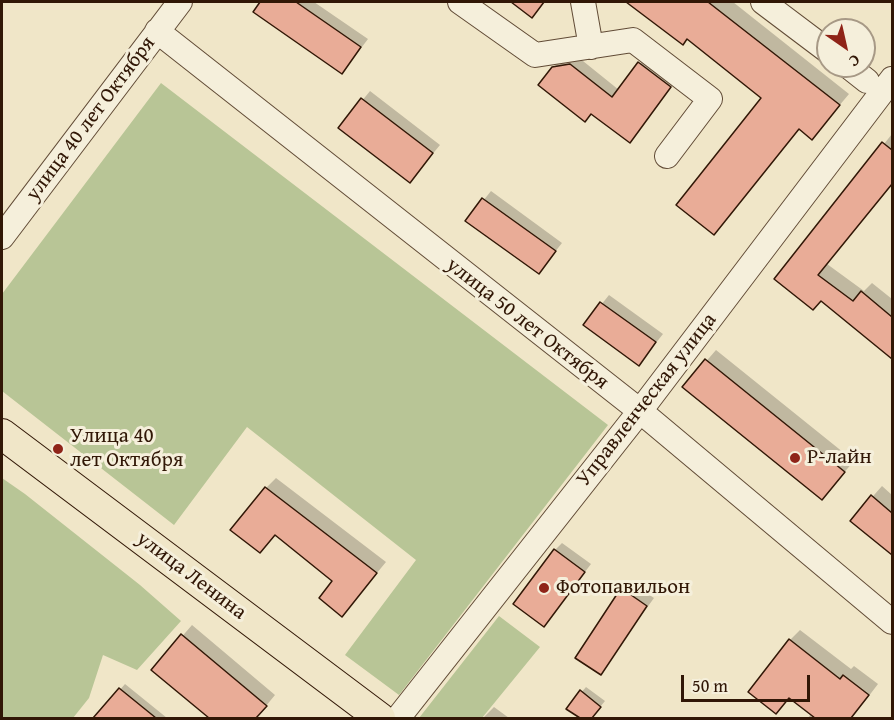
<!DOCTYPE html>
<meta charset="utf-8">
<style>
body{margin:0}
#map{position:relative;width:894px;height:720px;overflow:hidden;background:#f0e6c8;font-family:"Gentium Book Plus",serif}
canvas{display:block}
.frame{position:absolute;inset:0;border:3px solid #311706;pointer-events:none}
.north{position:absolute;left:816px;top:18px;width:60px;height:60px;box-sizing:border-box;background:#f5efdb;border:2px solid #a79986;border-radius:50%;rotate:146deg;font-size:16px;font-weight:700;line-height:24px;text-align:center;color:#311706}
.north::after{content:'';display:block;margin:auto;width:21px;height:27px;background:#8f2418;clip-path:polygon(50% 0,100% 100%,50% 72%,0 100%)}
.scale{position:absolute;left:681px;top:675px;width:129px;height:27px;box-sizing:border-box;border:3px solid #311706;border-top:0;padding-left:8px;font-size:18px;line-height:21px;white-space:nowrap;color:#311706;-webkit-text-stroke:4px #f5efdb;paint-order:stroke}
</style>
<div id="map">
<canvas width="894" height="720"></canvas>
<div class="frame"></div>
<div class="north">С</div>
<div class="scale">50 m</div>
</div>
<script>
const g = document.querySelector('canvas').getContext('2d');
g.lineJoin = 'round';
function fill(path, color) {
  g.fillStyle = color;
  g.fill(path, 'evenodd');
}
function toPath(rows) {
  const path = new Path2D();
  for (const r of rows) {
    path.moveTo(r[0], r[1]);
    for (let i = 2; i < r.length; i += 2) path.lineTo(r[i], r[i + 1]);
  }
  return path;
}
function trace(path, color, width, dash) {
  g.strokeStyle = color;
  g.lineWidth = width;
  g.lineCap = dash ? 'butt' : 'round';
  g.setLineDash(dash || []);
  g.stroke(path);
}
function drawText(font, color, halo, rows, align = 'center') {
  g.font = font + ' "Gentium Book Plus",serif';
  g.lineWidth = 6;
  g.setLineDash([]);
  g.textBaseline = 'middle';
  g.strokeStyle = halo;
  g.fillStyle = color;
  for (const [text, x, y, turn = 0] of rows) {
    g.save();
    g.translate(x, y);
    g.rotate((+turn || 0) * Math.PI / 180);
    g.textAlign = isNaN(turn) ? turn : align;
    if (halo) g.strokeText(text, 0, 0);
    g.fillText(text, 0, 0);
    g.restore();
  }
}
fill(toPath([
 [161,83,608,425,399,695,345,655,416,560,247,427,174,525,2,391,2,294],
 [2,478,25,494,140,585,181,621,137,670,103,655,89,698,73,718,2,718],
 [499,616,540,647,482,718,419,718]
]), '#b8c596');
fill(toPath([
 [262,2,314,2,368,39,342,73,255,12],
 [628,2,733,2,849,94,812,138,800,128,714,233,763,98,687,38,683,43],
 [647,55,678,79,630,141,592,113,553,68,561,60,578,57,619,90],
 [370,91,440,145,410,181,340,128],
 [892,134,892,188,891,186,827,264,864,291,872,283,892,299,892,358,822,299,776,279],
 [491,191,562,243,539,272,467,221],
 [609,295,663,334,639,364,585,325],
 [716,350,854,461,822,498,684,387],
 [276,478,386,562,342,615,334,580,266,488],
 [882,486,892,495,892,553,852,520],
 [562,543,591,564,544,625,555,550],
 [630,582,654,598,600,673,623,589],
 [192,625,275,695,256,718,211,718,153,670],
 [800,630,851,669,854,666,878,684,852,718,808,718,811,714,790,697,776,712,790,640],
 [125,684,167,718,104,718,99,714],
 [586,687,605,701,591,718,582,718,568,708],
 [494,707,509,718,483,718]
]), '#0003');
const building = toPath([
 [260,2,296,2,361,47,342,74,253,12,260,2],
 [511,2,544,2,532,18,511,2],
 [626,2,708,2,840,105,812,140,799,129,714,235,676,205,761,98,687,39,683,45,626,2],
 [638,62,671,87,630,143,591,114,585,122,538,85,552,67,570,64,612,97,638,62],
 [361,98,433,153,410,183,338,128,361,98],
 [882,142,892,150,892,184,818,275,853,301,861,291,892,317,892,359,821,301,813,310,774,279,882,142],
 [482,198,556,251,539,274,465,221,482,198],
 [600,302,656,342,639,366,583,325,600,302],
 [705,359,845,472,822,500,682,387,705,359],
 [265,487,377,573,342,617,319,598,332,581,275,535,260,553,230,530,265,487],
 [871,495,892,513,892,555,850,521,871,495],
 [554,549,585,572,544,627,513,604,554,549],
 [621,588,647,606,601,675,575,658,621,588],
 [181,634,267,706,256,718,209,718,151,670,181,634],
 [789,639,840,679,843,675,869,695,851,718,815,718,789,698,776,714,748,692,789,639],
 [119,688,156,718,93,718,119,688],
 [580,690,601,707,592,718,580,718,566,709,580,690]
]);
fill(building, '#e9ac97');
trace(building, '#311706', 1.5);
const minor = toPath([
 [460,2,535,55,633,40,710,99,667,156],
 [583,2,591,47],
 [763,2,828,51],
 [157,31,640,411,892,622],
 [848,66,867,81],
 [2,237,180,2],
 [398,718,640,411,892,79]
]);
const major = toPath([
 [2,434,380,718]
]);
trace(minor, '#614b36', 26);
trace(major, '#311706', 32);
trace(minor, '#f5efdb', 24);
trace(major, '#f0e6c8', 30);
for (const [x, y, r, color] of [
 [58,449,6,"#8f2418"],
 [795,458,6,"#8f2418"],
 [544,588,6,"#8f2418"]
]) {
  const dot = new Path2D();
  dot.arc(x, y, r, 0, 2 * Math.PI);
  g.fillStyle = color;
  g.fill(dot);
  trace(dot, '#f5efdb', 2);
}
drawText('21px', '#311706', '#f5efdb', [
 ["улица 40 лет Октября",91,119,-53],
 ["улица 50 лет Октября",527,324,38],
 ["Управленческая улица",647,400,-52],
 ["улица Ленина",191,576,37]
]);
drawText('21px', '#311706', '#f5efdb', [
 ["Улица 40",70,437],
 ["лет Октября",70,461],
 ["Р-лайн",807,458],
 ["Фотопавильон",556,588]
], 'left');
</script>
